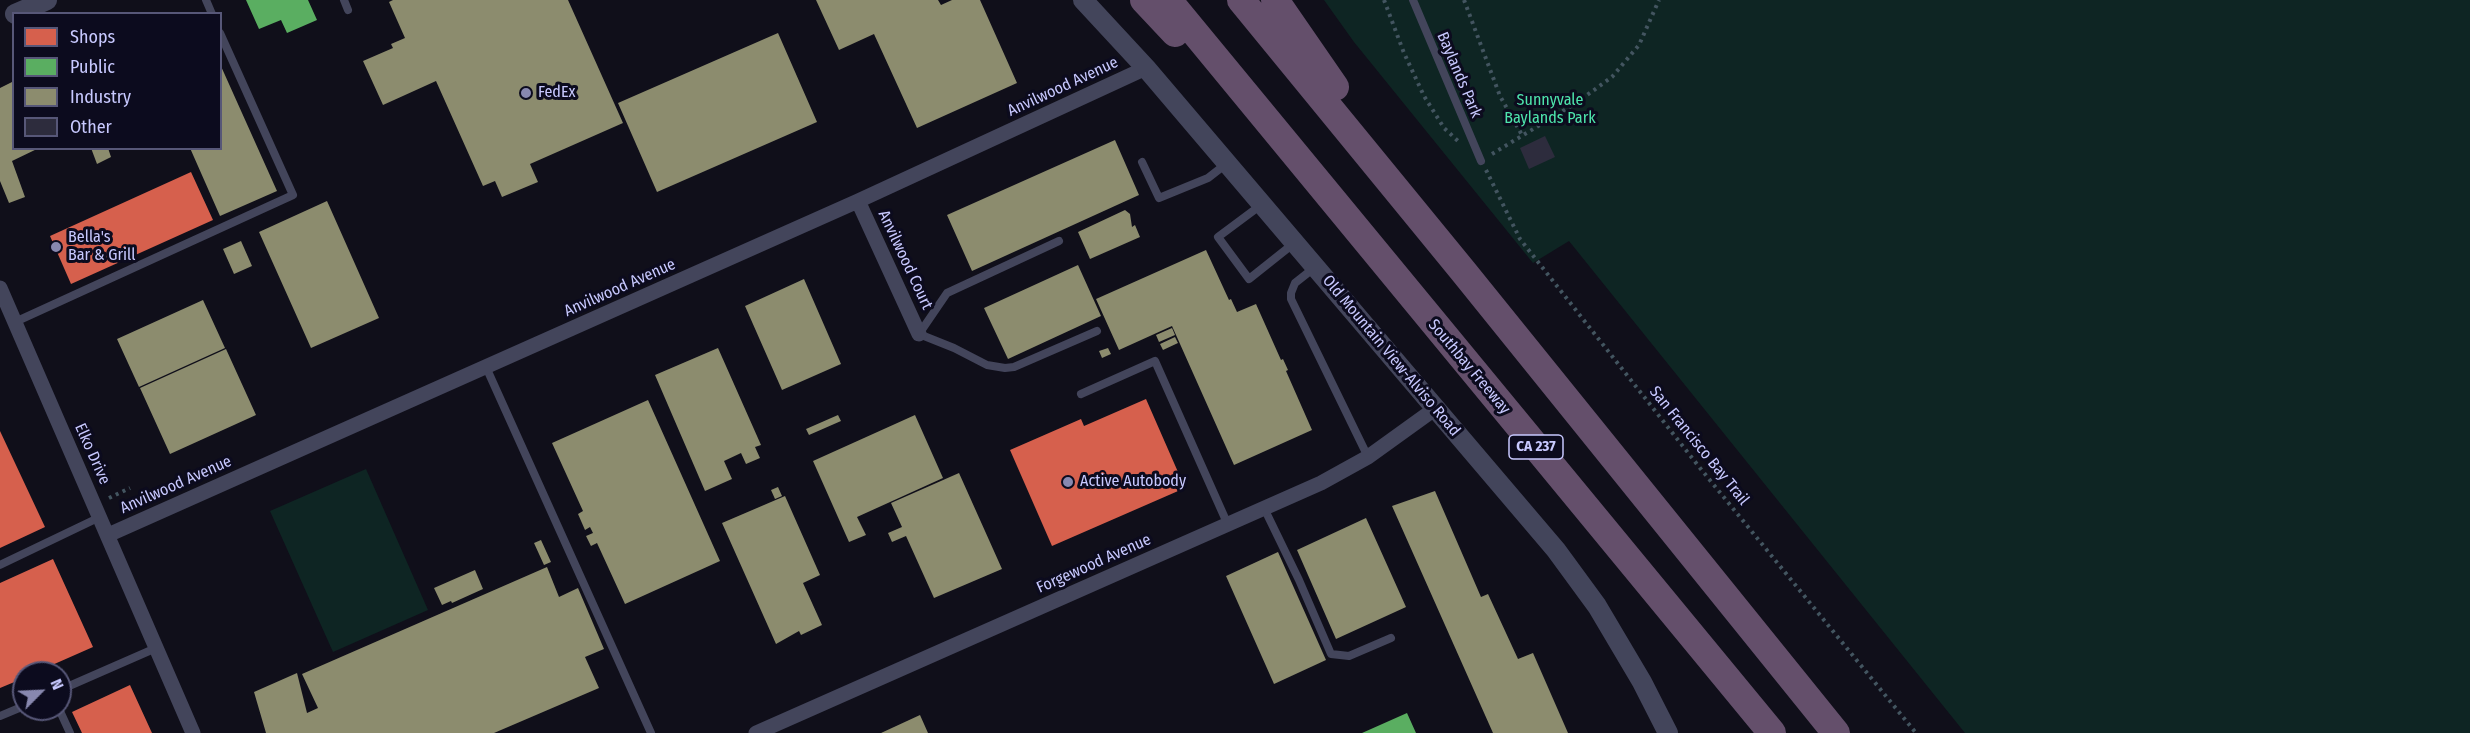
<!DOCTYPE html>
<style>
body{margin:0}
#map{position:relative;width:2470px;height:733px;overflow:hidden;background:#100f1a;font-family:"Fira Sans Condensed",sans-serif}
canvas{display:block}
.legend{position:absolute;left:12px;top:12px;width:210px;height:138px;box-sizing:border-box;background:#0c0b1e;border:2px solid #575778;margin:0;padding:8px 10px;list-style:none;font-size:18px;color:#c8c9ff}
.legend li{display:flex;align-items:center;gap:12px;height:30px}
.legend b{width:30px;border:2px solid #575778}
.north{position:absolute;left:12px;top:661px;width:60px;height:60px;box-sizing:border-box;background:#0c0b1e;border:2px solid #575778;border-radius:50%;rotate:66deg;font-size:16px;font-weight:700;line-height:24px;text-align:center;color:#c8c9ff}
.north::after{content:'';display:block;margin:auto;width:21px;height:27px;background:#8888af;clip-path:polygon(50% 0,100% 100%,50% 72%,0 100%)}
</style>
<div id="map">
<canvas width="2470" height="733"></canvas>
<ul class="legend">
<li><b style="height:16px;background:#d6604d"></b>Shops</li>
<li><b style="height:16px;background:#5aae61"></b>Public</li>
<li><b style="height:16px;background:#8c8c6e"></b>Industry</li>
<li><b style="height:16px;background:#2d2c3d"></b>Other</li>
</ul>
<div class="north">N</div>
</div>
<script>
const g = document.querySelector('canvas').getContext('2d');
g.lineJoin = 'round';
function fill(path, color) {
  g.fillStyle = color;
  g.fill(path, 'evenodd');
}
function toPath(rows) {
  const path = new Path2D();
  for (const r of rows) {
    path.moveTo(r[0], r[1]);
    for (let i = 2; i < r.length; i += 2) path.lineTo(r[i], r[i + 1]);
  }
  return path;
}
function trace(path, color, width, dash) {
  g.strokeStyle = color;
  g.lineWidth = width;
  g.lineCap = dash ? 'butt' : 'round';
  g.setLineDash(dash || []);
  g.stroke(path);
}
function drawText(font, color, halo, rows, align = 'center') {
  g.font = font + ' "Fira Sans Condensed",sans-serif';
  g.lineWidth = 6;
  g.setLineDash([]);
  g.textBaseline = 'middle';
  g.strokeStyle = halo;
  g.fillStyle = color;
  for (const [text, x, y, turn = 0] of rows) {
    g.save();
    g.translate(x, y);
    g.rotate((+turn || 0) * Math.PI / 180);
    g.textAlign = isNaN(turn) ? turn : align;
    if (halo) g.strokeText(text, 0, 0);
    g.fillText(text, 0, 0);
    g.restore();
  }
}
fill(toPath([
 [1324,0,2470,0,2470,733,1965,733,1569,241,1533,263,1354,42],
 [366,469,428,610,333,652,270,511]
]), '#0e2523');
fill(toPath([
 [191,172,213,220,71,284,50,236],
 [1146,399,1185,488,1052,546,1010,450,1081,419,1084,426],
 [0,431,45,527,0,548],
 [53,559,93,647,34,673,24,673,24,678,0,688,0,583],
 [130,685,152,733,82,733,72,712]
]), '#d6604d');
fill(toPath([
 [246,0,308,0,317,20,287,33,281,20,259,29],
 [1407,713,1416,733,1362,733]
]), '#5aae61');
fill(toPath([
 [393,0,568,0,623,123,530,164,538,182,502,197,495,181,483,186,436,81,383,105,363,61,393,48,391,44,405,38,389,2],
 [816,0,938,0,941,5,952,0,980,0,1017,83,917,128,874,34,839,50],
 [778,33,817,122,657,192,618,103],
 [220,64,277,191,220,216,190,148,220,148],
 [14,81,14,148,39,148,12,161,25,197,9,203,0,181,0,88],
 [1115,140,1139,195,972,271,947,215],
 [91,148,108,148,111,157,97,164],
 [327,201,379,318,311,348,259,232],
 [1125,210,1130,214,1132,227,1135,225,1140,237,1090,259,1078,232],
 [241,241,252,266,234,274,223,249],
 [1206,250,1229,300,1231,299,1237,312,1256,304,1281,360,1283,359,1288,370,1286,371,1312,430,1234,465,1172,326,1119,350,1096,299],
 [1078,265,1101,316,1008,359,984,308],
 [804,279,841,364,782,390,745,306],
 [203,300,225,348,139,387,117,339],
 [1172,328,1175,335,1159,342,1156,335],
 [1175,337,1178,343,1163,350,1160,344],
 [718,348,761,445,755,447,760,458,746,464,741,453,724,461,732,479,705,491,655,375],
 [1108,348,1111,354,1102,358,1099,351],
 [226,349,256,415,170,454,140,388],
 [648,400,720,561,625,604,597,543,591,546,586,536,593,533,590,527,585,530,578,514,583,511,552,443],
 [838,415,841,421,809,435,806,429],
 [915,415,943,478,857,517,866,535,849,542,813,461],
 [959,473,1002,569,934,598,906,536,892,542,888,533,902,527,891,503],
 [778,487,782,496,775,499,771,490],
 [1435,491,1481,597,1488,594,1518,659,1533,653,1568,733,1493,733,1392,506],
 [785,496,820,575,803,583,822,625,801,635,799,631,776,644,722,523],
 [1366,518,1406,607,1336,639,1297,550],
 [541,540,551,562,544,565,534,543],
 [1278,552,1326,660,1274,684,1226,576],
 [547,567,559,597,578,588,604,649,585,657,599,688,494,733,266,733,254,692,297,673,307,713,318,708,302,674],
 [475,570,483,589,452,603,451,601,442,605,434,588],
 [920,715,928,733,881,733]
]), '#8c8c6e');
fill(toPath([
 [1545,136,1555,157,1529,169,1520,148]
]), '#2d2c3d');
trace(toPath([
 [1384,0,1404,53,1424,96,1444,128,1458,141],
 [1464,0,1500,96,1522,135],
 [1492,154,1576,103,1612,77,1639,45,1659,0],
 [1486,170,1520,239,1700,468,1916,733],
 [109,498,130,488]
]), '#435560', 4, [3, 4.5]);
trace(toPath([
 [206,0,212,14],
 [344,0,348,10],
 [1413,0,1481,161],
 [1142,162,1159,198,1208,178,1226,164],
 [1261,205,1218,237,1249,279,1293,244],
 [1059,241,947,293,919,334,954,348,987,365,1005,368,1014,367,1097,331],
 [1314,268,1295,283,1291,293,1291,299,1368,457],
 [15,322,293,195,220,33],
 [486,367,651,733],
 [1081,394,1155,361,1228,525],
 [1264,508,1299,580,1331,654,1349,656,1391,638],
 [0,565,100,517],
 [60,690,156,648],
 [59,709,70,733],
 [0,716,24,706]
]), '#43455b', 8);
trace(toPath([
 [858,201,919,334],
 [0,288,193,733],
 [108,535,858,201,1146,68],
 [756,733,1321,483,1368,457,1436,408]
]), '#43455b', 15);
trace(toPath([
 [1083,0,1146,68,1556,550,1597,606,1642,682,1668,733],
 [15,14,47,0]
]), '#43455b', 20);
trace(toPath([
 [1144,0,1175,33],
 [1168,0,1772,733],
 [1241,0,1463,271,1836,733],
 [1275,0,1335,87]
]), '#644f6b', 28);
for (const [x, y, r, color] of [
 [526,93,6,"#8888af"],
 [56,247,6,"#8888af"],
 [1068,482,6,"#8888af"]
]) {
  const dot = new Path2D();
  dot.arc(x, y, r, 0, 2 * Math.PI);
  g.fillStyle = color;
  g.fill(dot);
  trace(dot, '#0c0b1e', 2);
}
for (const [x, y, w] of [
 [1536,447,54]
]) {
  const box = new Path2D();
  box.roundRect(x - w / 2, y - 12, w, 24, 4.5);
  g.fillStyle = '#0c0b1e';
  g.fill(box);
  trace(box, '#c8c9ff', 1.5);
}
drawText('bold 15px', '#c8c9ff', null, [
 ["CA 237",1536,447]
]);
drawText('16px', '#c8c9ff', '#0c0b1e', [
 ["Baylands Park",1459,75,67],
 ["Anvilwood Avenue",1063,87,-25],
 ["Anvilwood Court",905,260,65],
 ["Anvilwood Avenue",620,288,-24],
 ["Old Mountain View-Alviso Road",1391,356,50],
 ["Southbay Freeway",1469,367,50],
 ["San Francisco Bay Trail",1699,446,51],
 ["Elko Drive",92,454,66],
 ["Anvilwood Avenue",176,485,-24],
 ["Forgewood Avenue",1094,564,-24]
]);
drawText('16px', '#c8c9ff', '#0c0b1e', [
 ["FedEx",538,93],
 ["Bella's",68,238],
 ["Bar & Grill",68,256],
 ["Active Autobody",1080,482]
], 'left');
drawText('16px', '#4ee5ac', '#0c0b1e', [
 ["Sunnyvale",1550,101],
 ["Baylands Park",1550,119]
]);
</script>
